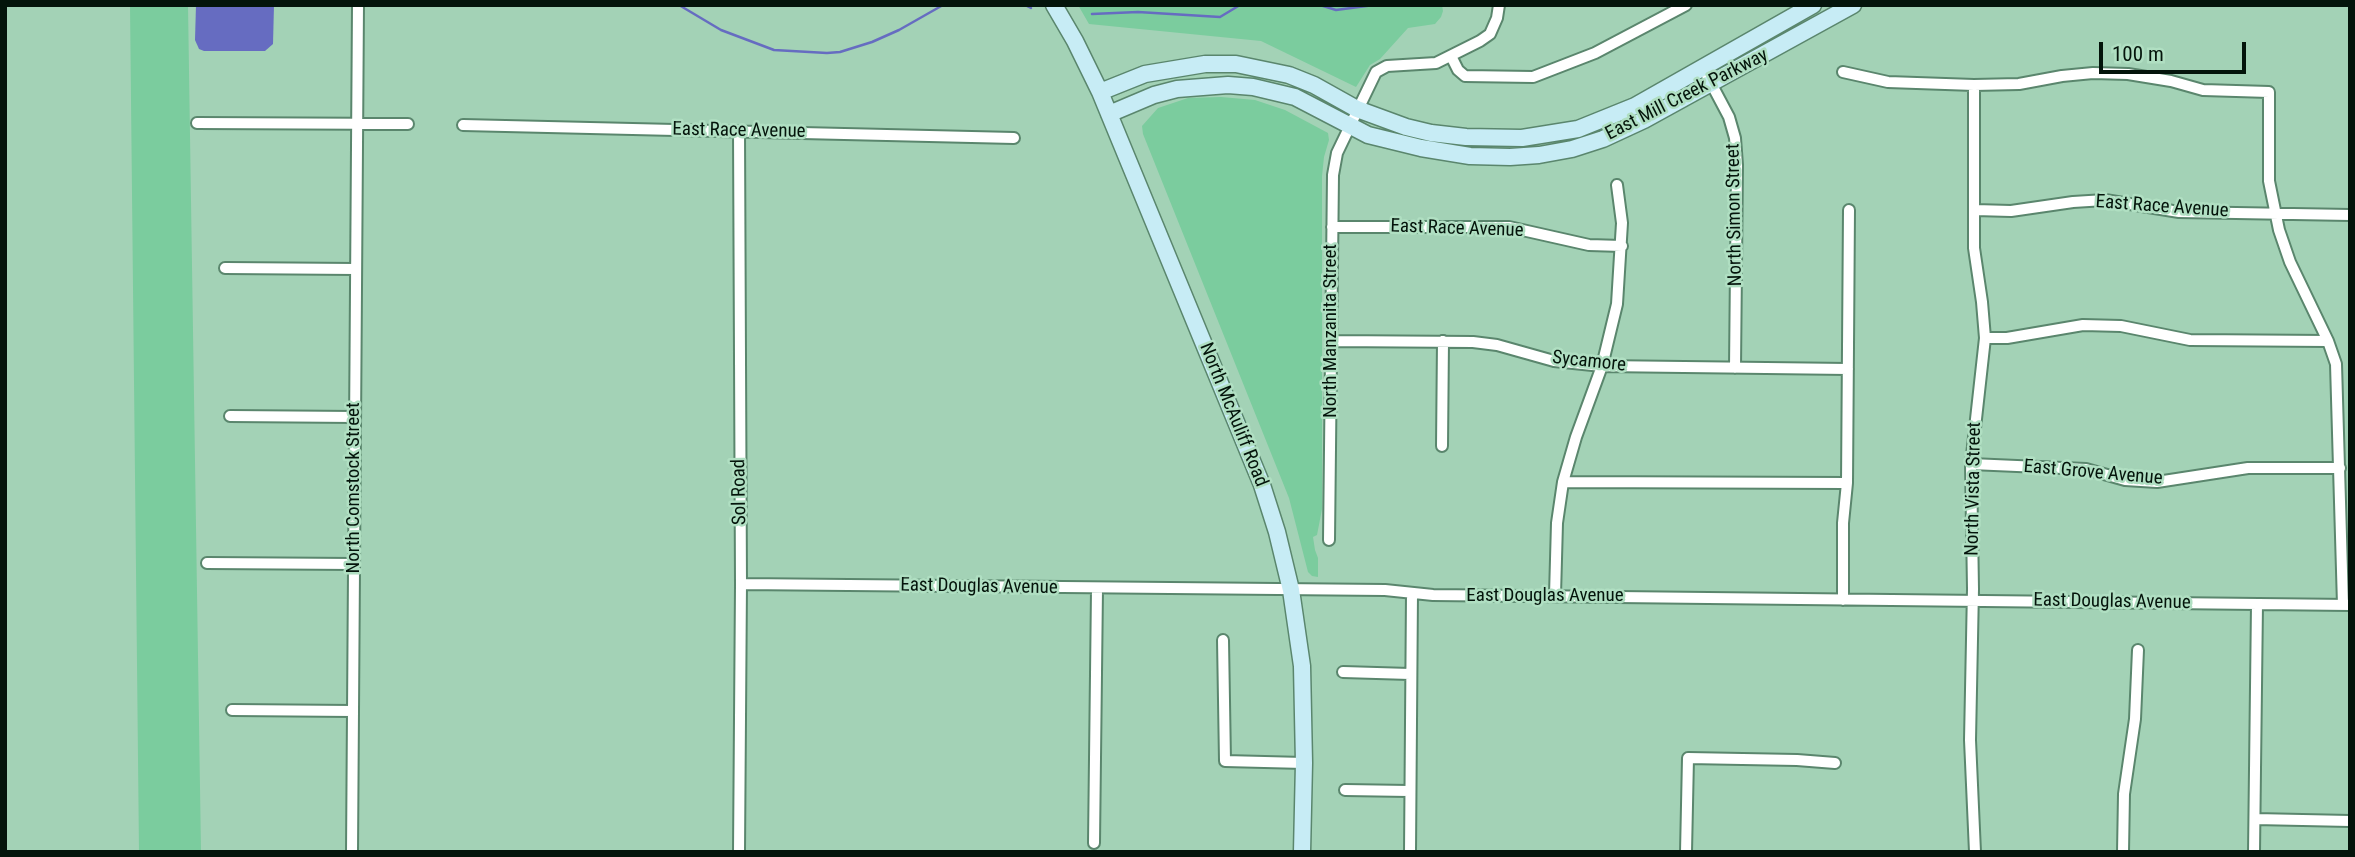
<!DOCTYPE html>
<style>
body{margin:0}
#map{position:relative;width:2355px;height:857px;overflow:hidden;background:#a3d2b6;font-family:"Roboto Condensed",sans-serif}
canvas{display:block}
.frame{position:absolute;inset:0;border:7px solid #04140b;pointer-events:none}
.scale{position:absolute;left:2099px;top:42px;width:147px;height:32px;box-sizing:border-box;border:4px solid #04140b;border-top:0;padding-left:9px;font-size:21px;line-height:24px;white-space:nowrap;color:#04140b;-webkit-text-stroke:5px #b0dfc2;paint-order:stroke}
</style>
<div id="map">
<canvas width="2355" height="857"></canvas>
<div class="frame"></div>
<div class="scale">100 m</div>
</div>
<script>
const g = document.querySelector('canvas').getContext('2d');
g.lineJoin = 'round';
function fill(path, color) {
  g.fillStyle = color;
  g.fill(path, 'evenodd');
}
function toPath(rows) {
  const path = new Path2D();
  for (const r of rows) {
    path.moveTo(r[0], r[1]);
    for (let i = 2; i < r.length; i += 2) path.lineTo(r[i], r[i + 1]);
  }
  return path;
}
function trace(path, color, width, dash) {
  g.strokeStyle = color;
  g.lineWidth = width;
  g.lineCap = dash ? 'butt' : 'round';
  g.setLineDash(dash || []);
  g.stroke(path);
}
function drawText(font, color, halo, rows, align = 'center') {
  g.font = font + ' "Roboto Condensed",sans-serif';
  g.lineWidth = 5;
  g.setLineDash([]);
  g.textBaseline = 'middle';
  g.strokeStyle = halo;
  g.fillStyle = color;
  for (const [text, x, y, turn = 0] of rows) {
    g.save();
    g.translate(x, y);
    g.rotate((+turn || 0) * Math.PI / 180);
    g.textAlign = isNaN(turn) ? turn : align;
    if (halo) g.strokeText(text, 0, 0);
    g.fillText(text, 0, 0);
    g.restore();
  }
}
fill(toPath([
 [130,5,188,5,201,852,139,852],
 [1078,5,1442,5,1443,11,1441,17,1435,24,1408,28,1380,59,1370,65,1356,87,1261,41,1089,24],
 [1221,97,1255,100,1285,110,1328,133,1329,140,1324,157,1322,176,1322,509,1317,535,1313,537,1315,550,1318,558,1318,577,1312,576,1308,572,1289,498,1143,134,1142,126,1158,108,1188,98]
]), '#7bcc9e');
fill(toPath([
 [196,5,274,5,273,44,265,51,204,51,199,49,195,40]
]), '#666cc1');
trace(toPath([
 [679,5,721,30,774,50,827,53,840,52,872,42,899,30,943,5],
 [1025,5,1031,8],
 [1320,5,1336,10,1374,5],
 [1092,14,1138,12,1220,17,1240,5]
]), '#666cc1', 2.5);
const street = toPath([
 [1451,56,1458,70,1465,76,1533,77,1595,53,1686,5],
 [1703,68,1729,117,1735,138,1737,165,1735,368],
 [1843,72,1888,82,1974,85,2019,84,2062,76,2093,73,2128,74,2171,81,2203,90,2269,92,2269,181,2279,230,2290,262,2328,341,2336,364,2343,605],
 [1974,85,1974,248,1982,302,1985,338,1971,464,1973,589,1970,740,1975,852],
 [197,123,408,124],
 [463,125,1014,138],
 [739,131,741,584,739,852],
 [1975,210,2011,211,2073,202,2105,200,2179,212,2350,215],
 [1332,227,1509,227,1589,245,1622,246],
 [225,268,356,269],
 [1985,338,2007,338,2083,325,2121,326,2190,340,2328,341],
 [1331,341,1473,342,1497,345,1554,361,1602,366,1848,369],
 [230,416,355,417],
 [1442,446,1443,341],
 [1971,464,2086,469,2125,480,2157,482,2248,468,2340,468],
 [1563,482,1847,483],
 [1329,540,1333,175,1337,153,1376,72,1387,66,1436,63,1480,41,1490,34,1497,18,1499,5],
 [207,563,354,564],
 [741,584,1385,590,1433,595,2350,605],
 [1555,595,1557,523,1563,482,1576,437,1602,366,1617,304,1622,223,1617,185],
 [1843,600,1843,523,1847,483,1849,210],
 [1223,640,1225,761,1304,763],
 [1343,672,1410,674],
 [232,710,353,711],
 [1345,790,1409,791],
 [2255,819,2350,821],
 [1094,843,1097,589],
 [352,852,358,5],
 [1410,852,1412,593],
 [1686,852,1688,758,1797,760,1835,763],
 [2123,852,2124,794,2135,719,2138,650],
 [2254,852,2257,604]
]);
const secondary = toPath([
 [1054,5,1075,41,1100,92,1262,485,1277,532,1291,590,1302,666,1304,763,1302,852],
 [1100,92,1145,74,1205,64,1236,64,1289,75,1314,85,1357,109,1406,127,1431,133,1466,137,1522,138,1578,129,1635,106,1813,5],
 [1109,114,1154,95,1177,89,1228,85,1253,87,1295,97,1368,135,1421,148,1470,156,1510,157,1539,155,1572,149,1603,139,1644,120,1853,5]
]);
trace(street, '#5a866d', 14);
trace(secondary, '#5a866d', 19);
trace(street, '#fff', 10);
trace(secondary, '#c7ecf5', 16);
drawText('19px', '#04140b', '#b0dfc2', [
 ["East Mill Creek Parkway",1687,95,-27],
 ["East Race Avenue",739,131,1],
 ["East Race Avenue",2162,207,4],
 ["North Simon Street",1735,215,-91],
 ["East Race Avenue",1457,229,2],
 ["North Manzanita Street",1331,331,-90],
 ["Sycamore",1589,362,6],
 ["North McAuliff Road",1233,415,68],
 ["East Grove Avenue",2093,473,5],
 ["North Comstock Street",354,488,-90],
 ["North Vista Street",1974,489,-89],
 ["Sol Road",740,492,-91],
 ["East Douglas Avenue",979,587,1],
 ["East Douglas Avenue",1545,596],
 ["East Douglas Avenue",2112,602,1]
]);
</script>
